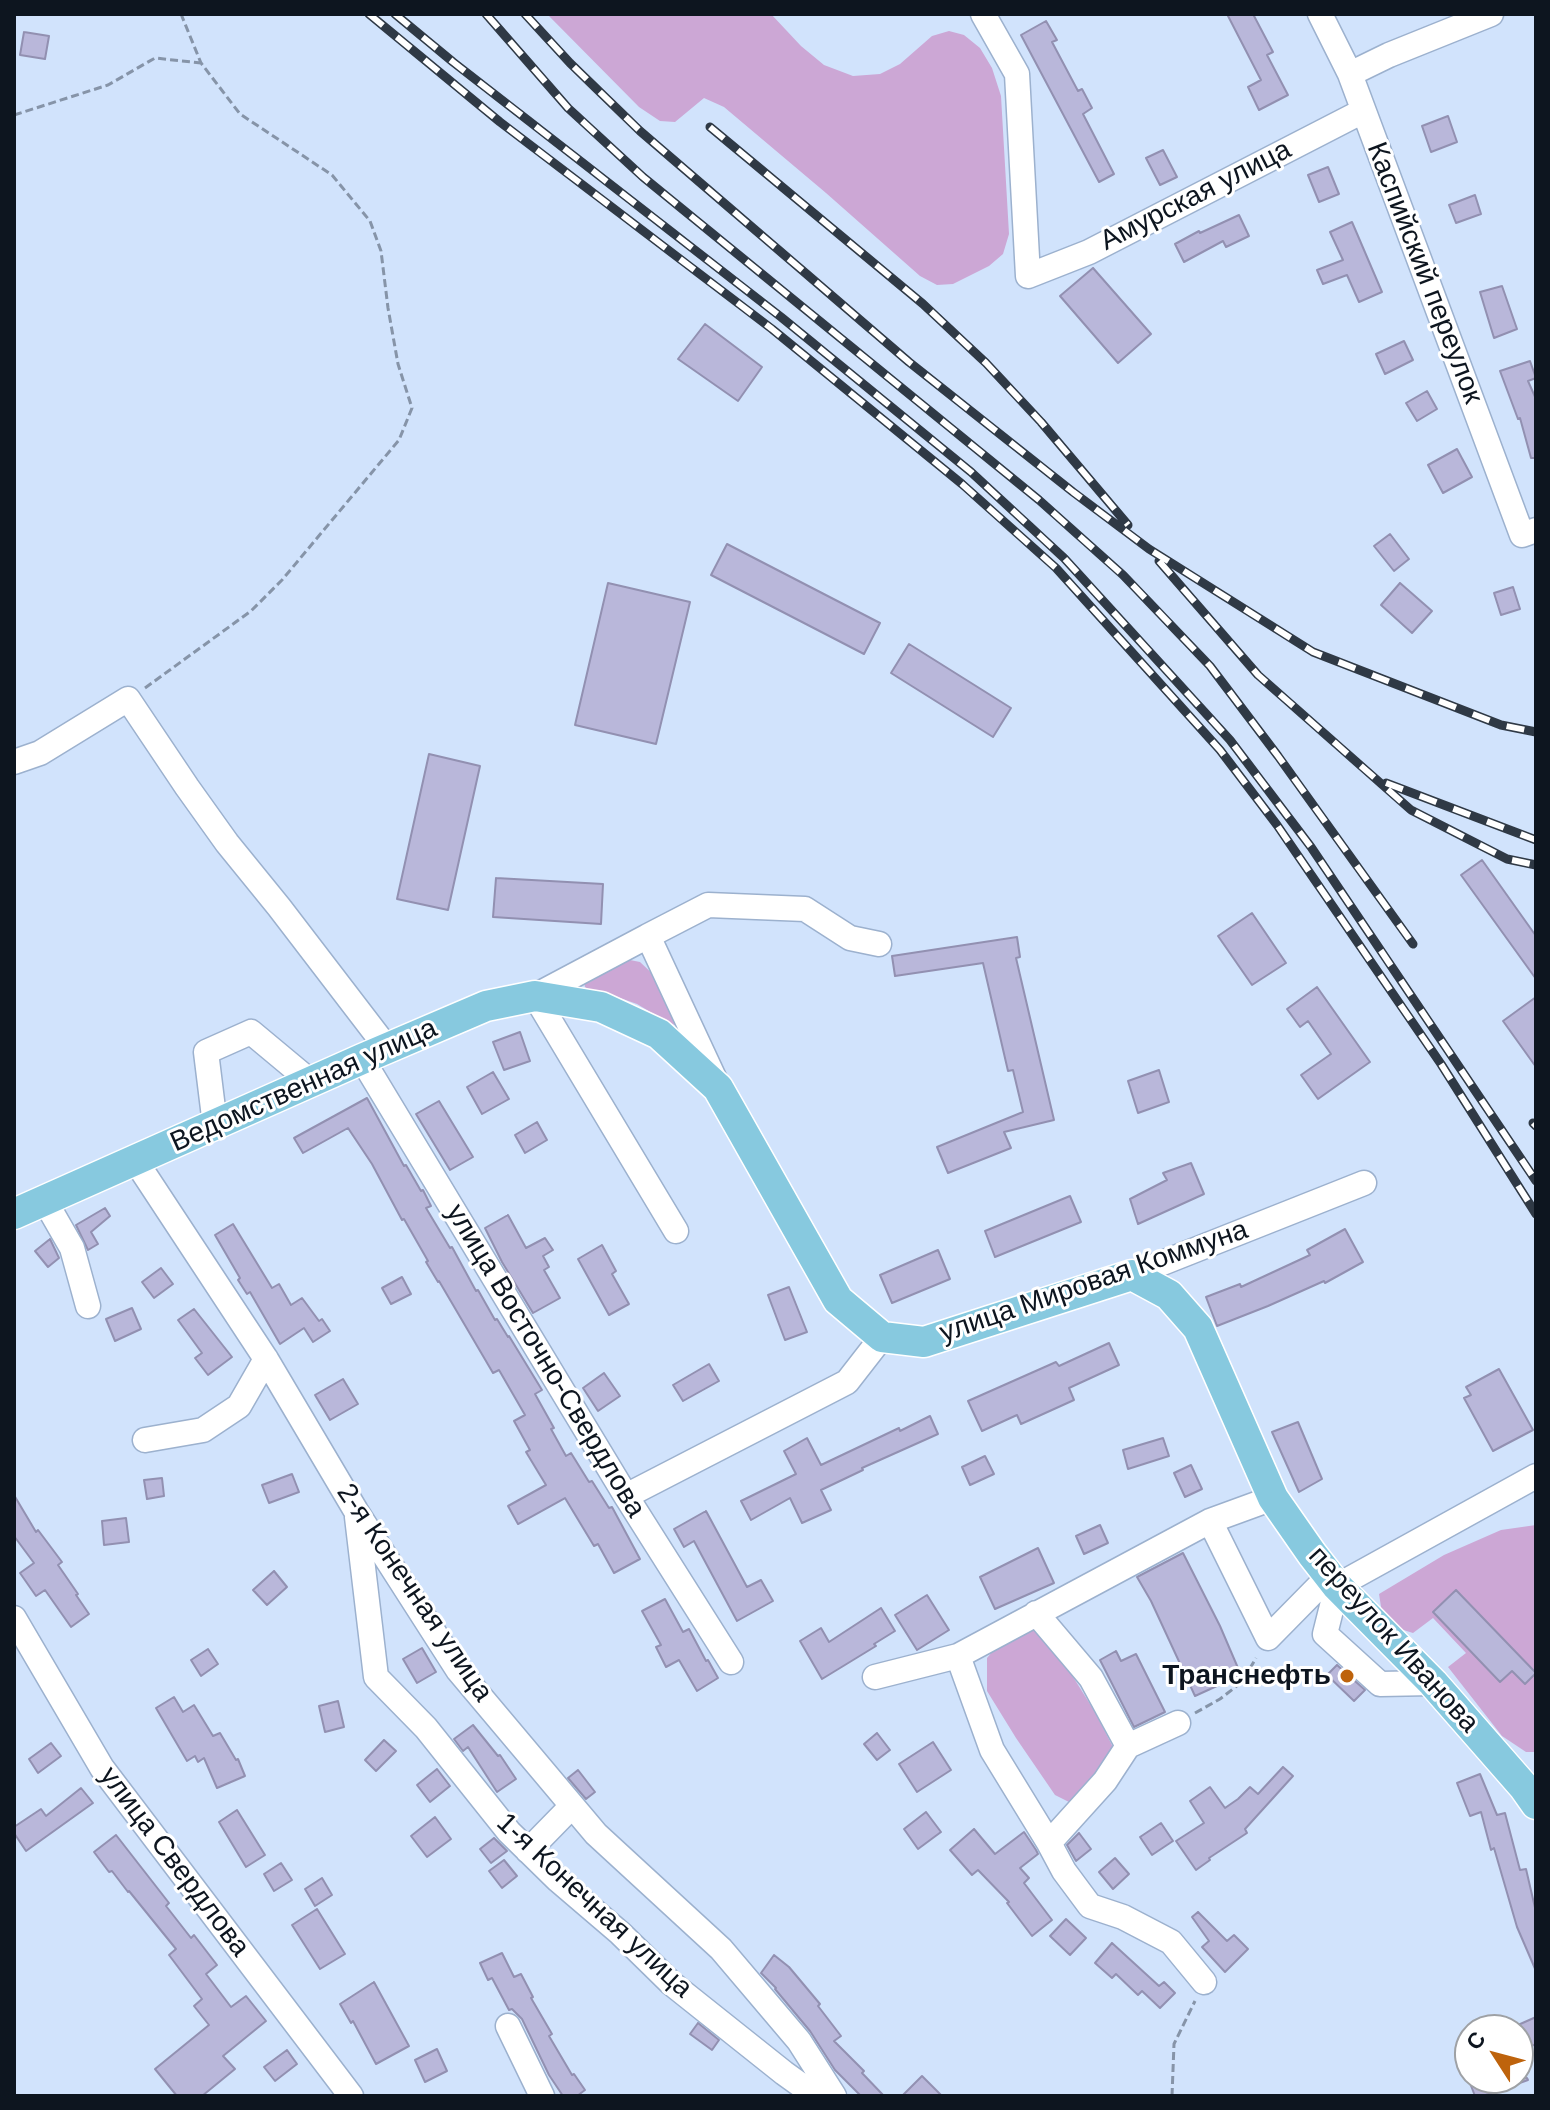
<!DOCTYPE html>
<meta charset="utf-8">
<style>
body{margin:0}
#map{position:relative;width:1550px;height:2110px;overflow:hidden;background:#d1e3fc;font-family:Helvetica,sans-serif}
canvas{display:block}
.frame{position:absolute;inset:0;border:16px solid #0d151f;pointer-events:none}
.north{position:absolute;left:1454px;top:2014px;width:80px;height:80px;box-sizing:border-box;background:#fff;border:2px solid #9ea1a5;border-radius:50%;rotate:306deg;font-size:22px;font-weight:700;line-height:32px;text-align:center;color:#0d151f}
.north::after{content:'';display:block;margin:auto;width:28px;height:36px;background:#be630c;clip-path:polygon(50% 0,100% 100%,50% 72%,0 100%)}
</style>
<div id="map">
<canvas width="1550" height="2110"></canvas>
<div class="frame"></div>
<div class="north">С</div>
</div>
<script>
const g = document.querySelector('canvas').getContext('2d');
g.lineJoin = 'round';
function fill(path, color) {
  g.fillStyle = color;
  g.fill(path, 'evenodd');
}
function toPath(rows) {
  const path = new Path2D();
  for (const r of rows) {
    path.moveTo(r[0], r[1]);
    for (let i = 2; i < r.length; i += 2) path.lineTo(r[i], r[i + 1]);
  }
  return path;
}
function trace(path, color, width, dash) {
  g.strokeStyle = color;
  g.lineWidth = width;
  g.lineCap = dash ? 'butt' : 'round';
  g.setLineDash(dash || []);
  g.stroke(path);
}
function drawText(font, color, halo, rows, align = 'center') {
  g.font = font + ' Helvetica,sans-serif';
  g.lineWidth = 6;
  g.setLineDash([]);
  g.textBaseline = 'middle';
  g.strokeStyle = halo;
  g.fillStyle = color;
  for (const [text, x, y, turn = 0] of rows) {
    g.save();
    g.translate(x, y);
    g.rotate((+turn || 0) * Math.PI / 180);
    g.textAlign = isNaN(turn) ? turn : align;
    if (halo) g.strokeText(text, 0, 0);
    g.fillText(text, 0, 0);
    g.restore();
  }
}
fill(toPath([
 [547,14,771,14,801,46,824,65,853,76,880,74,900,64,932,36,949,31,964,35,980,48,992,68,1001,96,1009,234,1003,254,989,266,953,284,937,285,920,276,826,193,724,107,704,98,675,122,660,121,639,107],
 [620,960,630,960,640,962,658,979,677,1026,667,1022,637,1004,620,998,590,992,585,987,584,982],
 [1536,1525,1536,1752,1526,1752,1502,1736,1448,1667,1466,1653,1433,1618,1413,1633,1397,1628,1382,1613,1379,1594,1444,1555,1501,1530],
 [1034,1630,1060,1656,1095,1712,1114,1749,1075,1805,1055,1795,1016,1738,987,1691,987,1658,1002,1640]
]), '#cca7d5');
const building = toPath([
 [1227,14,1253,14,1273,52,1267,55,1288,95,1259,110,1248,87,1261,80,1227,14],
 [1046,21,1057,40,1052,42,1078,91,1082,89,1092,108,1083,114,1114,174,1099,182,1021,35,1046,21],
 [24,32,49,36,45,59,20,55,24,32],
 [1448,116,1457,142,1431,152,1422,126,1448,116],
 [1163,150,1177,177,1160,185,1146,158,1163,150],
 [1328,167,1339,194,1319,202,1308,175,1328,167],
 [1475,195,1481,214,1456,223,1449,205,1475,195],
 [1239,215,1249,236,1226,247,1223,241,1184,262,1175,244,1199,231,1200,233,1239,215],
 [1352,222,1382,292,1359,302,1347,275,1323,284,1317,270,1343,260,1330,232,1352,222],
 [1093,268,1151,334,1118,363,1060,296,1093,268],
 [1502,286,1517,329,1494,338,1480,292,1502,286],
 [705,324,762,367,738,401,678,359,705,324],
 [1404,341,1413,360,1385,374,1376,354,1404,341],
 [1530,361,1536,378,1528,381,1536,399,1536,458,1531,458,1520,418,1518,419,1500,371,1530,361],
 [1427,391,1437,409,1417,421,1406,403,1427,391],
 [1457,449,1472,477,1443,493,1428,465,1457,449],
 [1390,534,1409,559,1394,571,1374,546,1390,534],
 [727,544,880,623,864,654,711,575,727,544],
 [608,583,690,602,656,744,575,725,608,583],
 [1400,583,1432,611,1412,633,1381,605,1400,583],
 [1513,587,1520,609,1501,615,1494,593,1513,587],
 [909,644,1011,708,993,737,891,673,909,644],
 [429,754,480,766,448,910,397,899,429,754],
 [1482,860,1536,936,1536,979,1461,875,1482,860],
 [496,878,603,884,601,924,493,917,496,878],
 [1252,913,1286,963,1252,985,1218,936,1252,913],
 [1017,937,1020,957,1016,958,1054,1120,1004,1132,1011,1148,948,1173,937,1147,1023,1112,1013,1070,1008,1071,983,963,895,976,892,956,1017,937],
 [1317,987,1370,1062,1318,1099,1301,1075,1331,1054,1308,1021,1300,1027,1287,1009,1317,987],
 [1536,997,1536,1067,1503,1021,1536,997],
 [520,1032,530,1061,504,1070,493,1042,520,1032],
 [1159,1070,1169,1102,1138,1113,1128,1081,1159,1070],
 [493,1072,509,1099,482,1114,467,1087,493,1072],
 [367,1098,404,1166,406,1165,421,1191,423,1190,431,1206,426,1208,450,1248,452,1247,476,1291,478,1290,495,1320,497,1319,508,1337,509,1336,542,1390,535,1394,554,1428,551,1429,566,1456,571,1453,589,1482,592,1481,609,1508,612,1507,640,1559,614,1573,598,1544,594,1546,565,1498,518,1524,508,1506,546,1485,526,1452,530,1450,514,1421,525,1415,499,1370,493,1373,439,1281,438,1282,426,1262,428,1261,404,1219,402,1220,372,1164,348,1128,303,1153,294,1138,367,1098],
 [439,1101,473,1157,450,1170,416,1114,439,1101],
 [537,1122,547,1140,525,1153,515,1135,537,1122],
 [1191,1163,1204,1194,1138,1224,1130,1199,1167,1180,1163,1173,1191,1163],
 [1070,1196,1081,1222,995,1257,985,1231,1070,1196],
 [105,1208,110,1216,91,1232,98,1244,88,1250,76,1225,105,1208],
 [508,1215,526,1248,545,1238,553,1250,543,1256,549,1267,544,1270,560,1298,533,1313,502,1262,485,1228,508,1215],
 [233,1224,272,1288,279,1284,291,1305,302,1298,319,1321,322,1319,330,1331,313,1342,304,1328,280,1344,250,1292,247,1294,238,1280,240,1278,215,1235,233,1224],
 [1345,1229,1363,1262,1325,1283,1324,1281,1268,1306,1217,1326,1206,1297,1240,1284,1241,1287,1310,1255,1307,1250,1345,1229],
 [50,1239,59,1258,48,1267,35,1251,50,1239],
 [602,1245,616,1271,612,1274,629,1304,609,1315,578,1259,602,1245],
 [938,1250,950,1279,892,1303,880,1275,938,1250],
 [161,1268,173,1284,154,1298,142,1282,161,1268],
 [402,1277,411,1294,391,1304,382,1288,402,1277],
 [789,1287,807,1332,785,1340,768,1295,789,1287],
 [132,1308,141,1329,115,1341,106,1319,132,1308],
 [194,1309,232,1357,208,1375,195,1358,202,1353,178,1320,194,1309],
 [1109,1343,1119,1365,1069,1388,1074,1400,1021,1424,1017,1415,982,1431,968,1401,1056,1362,1059,1366,1109,1343],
 [709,1364,719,1381,683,1401,673,1385,709,1364],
 [1499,1369,1533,1430,1493,1451,1464,1398,1471,1395,1466,1387,1499,1369],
 [604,1373,620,1396,598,1411,583,1388,604,1373],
 [343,1379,358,1404,330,1420,315,1395,343,1379],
 [930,1416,938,1434,862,1468,863,1470,821,1490,831,1510,802,1523,790,1498,751,1520,741,1501,796,1474,784,1451,807,1438,821,1465,899,1428,900,1431,930,1416],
 [1298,1422,1322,1479,1299,1492,1272,1432,1298,1422],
 [1163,1438,1169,1456,1128,1469,1123,1450,1163,1438],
 [985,1456,994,1474,970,1485,962,1467,985,1456],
 [1191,1465,1202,1489,1185,1497,1174,1473,1191,1465],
 [292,1474,299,1492,269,1503,262,1485,292,1474],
 [162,1478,164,1496,147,1499,144,1480,162,1478],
 [14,1495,36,1532,38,1530,62,1562,58,1565,78,1594,76,1595,89,1614,71,1627,45,1590,36,1596,20,1573,34,1563,14,1536,14,1495],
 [706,1511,747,1587,761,1580,773,1601,737,1621,694,1541,684,1547,674,1529,706,1511],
 [126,1518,129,1542,104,1545,102,1521,126,1518],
 [1100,1525,1108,1543,1084,1554,1076,1536,1100,1525],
 [1038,1548,1054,1583,995,1609,980,1577,1038,1548],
 [1183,1553,1220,1626,1241,1675,1195,1696,1151,1601,1137,1577,1183,1553],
 [274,1571,287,1587,267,1605,253,1590,274,1571],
 [1456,1590,1536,1673,1525,1684,1512,1671,1500,1682,1433,1612,1456,1590],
 [927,1595,949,1630,917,1650,895,1615,927,1595],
 [665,1599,683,1632,689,1629,706,1661,708,1660,718,1678,697,1691,679,1660,666,1667,656,1647,661,1645,642,1611,665,1599],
 [881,1608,895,1631,874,1644,876,1646,822,1679,800,1641,821,1628,829,1642,881,1608],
 [422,1648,436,1672,417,1683,403,1659,422,1648],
 [208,1649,218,1664,201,1676,191,1660,208,1649],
 [1116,1651,1121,1661,1136,1654,1165,1712,1134,1727,1100,1660,1116,1651],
 [1337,1665,1365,1690,1354,1701,1327,1675,1337,1665],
 [174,1697,183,1712,194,1705,213,1736,220,1733,236,1760,238,1759,245,1776,217,1788,204,1758,198,1762,195,1756,187,1761,156,1708,174,1697],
 [338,1701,344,1727,325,1732,319,1706,338,1701],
 [473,1725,498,1756,500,1755,516,1779,497,1792,468,1747,463,1751,454,1739,473,1725],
 [877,1733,890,1750,877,1760,864,1744,877,1733],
 [384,1740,396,1751,376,1771,365,1760,384,1740],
 [933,1742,951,1770,917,1792,899,1764,933,1742],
 [51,1743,61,1756,38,1773,29,1759,51,1743],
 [1283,1767,1293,1776,1245,1829,1247,1833,1209,1858,1210,1860,1196,1870,1176,1841,1204,1823,1190,1801,1210,1787,1225,1808,1238,1799,1250,1787,1258,1794,1283,1767],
 [437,1769,450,1786,430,1802,417,1785,437,1769],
 [578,1770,595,1792,586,1799,568,1778,578,1770],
 [1480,1774,1497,1815,1505,1813,1520,1870,1526,1869,1536,1912,1536,1971,1517,1927,1494,1848,1491,1850,1481,1812,1470,1816,1457,1783,1480,1774],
 [81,1788,93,1803,26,1851,14,1833,14,1827,41,1809,46,1816,81,1788],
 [237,1810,265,1855,246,1867,219,1822,237,1810],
 [926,1812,941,1832,918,1849,904,1829,926,1812],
 [435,1817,451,1839,427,1857,411,1836,435,1817],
 [1161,1823,1173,1841,1152,1855,1140,1837,1161,1823],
 [974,1829,995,1854,1024,1832,1036,1850,1038,1854,1020,1868,1029,1878,1024,1883,1052,1920,1032,1936,1007,1903,1009,1902,978,1870,972,1875,950,1850,974,1829],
 [1079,1833,1091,1849,1076,1861,1067,1845,1079,1833],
 [116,1835,169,1903,166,1906,191,1938,194,1935,217,1965,206,1974,231,2007,246,1996,266,2021,223,2056,235,2069,202,2096,177,2096,155,2069,209,2025,194,2006,202,1999,169,1955,176,1949,129,1891,128,1892,112,1871,109,1872,94,1852,116,1835],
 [494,1838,507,1851,491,1863,480,1849,494,1838],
 [1115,1858,1129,1874,1113,1889,1099,1872,1115,1858],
 [504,1860,517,1876,502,1888,489,1871,504,1860],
 [281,1863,292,1880,274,1891,264,1874,281,1863],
 [322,1878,332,1895,315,1906,305,1889,322,1878],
 [317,1909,345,1954,320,1969,292,1925,317,1909],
 [1198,1912,1227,1941,1234,1935,1248,1949,1225,1972,1202,1947,1209,1941,1192,1917,1198,1912],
 [1066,1919,1086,1938,1070,1955,1050,1936,1066,1919],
 [1112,1943,1159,1986,1164,1982,1175,1993,1160,2008,1142,1991,1138,1995,1116,1974,1112,1978,1095,1963,1112,1943],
 [502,1953,514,1977,521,1974,533,1997,531,1998,552,2034,549,2036,572,2075,574,2074,585,2090,577,2096,563,2096,549,2075,522,2019,512,2009,509,2010,492,1978,488,1980,480,1963,502,1953],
 [774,1955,789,1967,820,2004,818,2006,841,2036,834,2041,864,2071,862,2073,884,2096,861,2096,835,2070,810,2031,775,1989,776,1988,761,1973,774,1955],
 [374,1982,409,2046,376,2064,353,2021,351,2023,340,2004,374,1982],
 [1536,2017,1536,2044,1518,2052,1518,2025,1536,2017],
 [698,2023,719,2040,712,2050,690,2034,698,2023],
 [437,2049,447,2071,425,2082,415,2060,437,2049],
 [287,2050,297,2064,275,2081,264,2067,287,2050],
 [922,2076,942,2096,902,2096,922,2076],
 [1468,2078,1527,2078,1528,2080,1483,2096,1475,2096,1468,2078]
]);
fill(building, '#b9b7da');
trace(building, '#9290b1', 2);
const minor = toPath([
 [983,14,1017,74,1028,276,1089,252,1363,111],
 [1320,14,1350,74,1522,535,1536,530],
 [1350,74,1389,55,1491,14],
 [14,762,40,753,128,699,187,787,227,843,279,907,387,1048],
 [648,936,535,996,676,1231],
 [362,1059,626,1496,731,1662],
 [716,1082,648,936,708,905,805,909,850,938,879,944],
 [215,1125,206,1052,251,1032,311,1082],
 [135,1160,266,1359,356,1511,458,1670,596,1834,721,1949,799,2041,834,2096],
 [45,1201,72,1248,88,1306],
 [1132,1275,1364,1183],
 [145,1440,203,1430,239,1406,266,1359],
 [626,1496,847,1382,882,1337],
 [357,1517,376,1677,426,1728,509,1832,558,1880,620,1933,671,1983,784,2073,816,2096],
 [1210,1521,1268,1638,1329,1576],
 [14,1618,102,1768,351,2096],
 [958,1656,992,1750,1049,1843,1105,1781,1128,1746,1091,1678,1036,1613],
 [875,1677,958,1656,1210,1521,1273,1498],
 [1433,1683,1380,1684,1325,1634,1337,1586,1536,1476],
 [1128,1746,1178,1723],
 [1049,1843,1064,1871,1090,1906,1123,1917,1171,1942,1204,1982],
 [528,1851,572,1806],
 [508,2026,542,2096]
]);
const major = toPath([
 [14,1214,362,1059,486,1006,535,996,601,1007,659,1034,718,1088,838,1300,882,1337,924,1342,1132,1275,1169,1295,1198,1328,1273,1498,1312,1554,1337,1586,1433,1683,1524,1787,1536,1804]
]);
trace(minor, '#9cb1ce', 27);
trace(major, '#fff', 33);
trace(toPath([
 [14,115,108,85,155,58,201,63],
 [145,688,251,611,282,580,399,440,412,408,398,364,388,308,381,251,370,221,332,175,240,114,201,63,181,14],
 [1195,1713,1220,1699,1242,1682,1256,1658],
 [1172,2096,1174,2044,1195,2001]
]), '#8694a8', 3, [8, 4]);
trace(minor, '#fff', 24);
trace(major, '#87c9df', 30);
const rail = toPath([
 [369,14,500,122,772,329,962,484,1056,568,1220,750,1277,825,1441,1064,1536,1214],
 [395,14,453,62,781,317,971,472,1064,558,1230,740,1311,847,1536,1181],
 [486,14,568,108,643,177,1039,500,1123,575,1210,666,1278,756,1413,944],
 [525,14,570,63,640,131,909,362,1073,492,1149,549,1313,652,1501,725,1536,732],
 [710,127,923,304,986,363,1041,422,1128,525],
 [1159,561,1258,675,1411,810,1507,859,1536,865],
 [1386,783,1536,840],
 [1533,1123,1536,1126]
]);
trace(rail, '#2f3945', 9);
trace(rail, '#fff', 6, [18]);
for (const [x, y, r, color] of [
 [1347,1676,8,"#be630c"]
]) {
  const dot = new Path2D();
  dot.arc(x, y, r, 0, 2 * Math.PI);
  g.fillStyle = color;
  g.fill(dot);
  trace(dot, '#fff', 3);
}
drawText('28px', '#0d151f', '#fff', [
 ["Амурская улица",1196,196,-27],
 ["Каспийский переулок",1424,273,69],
 ["Ведомственная улица",304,1086,-24],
 ["улица Мировая Коммуна",1094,1282,-19],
 ["улица Восточно-Свердлова",545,1361,59],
 ["2-я Конечная улица",414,1593,56],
 ["переулок Иванова",1393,1640,48],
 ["улица Свердлова",174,1862,53],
 ["1-я Конечная улица",594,1906,43]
]);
drawText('bold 28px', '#0d151f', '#fff', [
 ["Транснефть",1331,1676]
], 'right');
</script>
